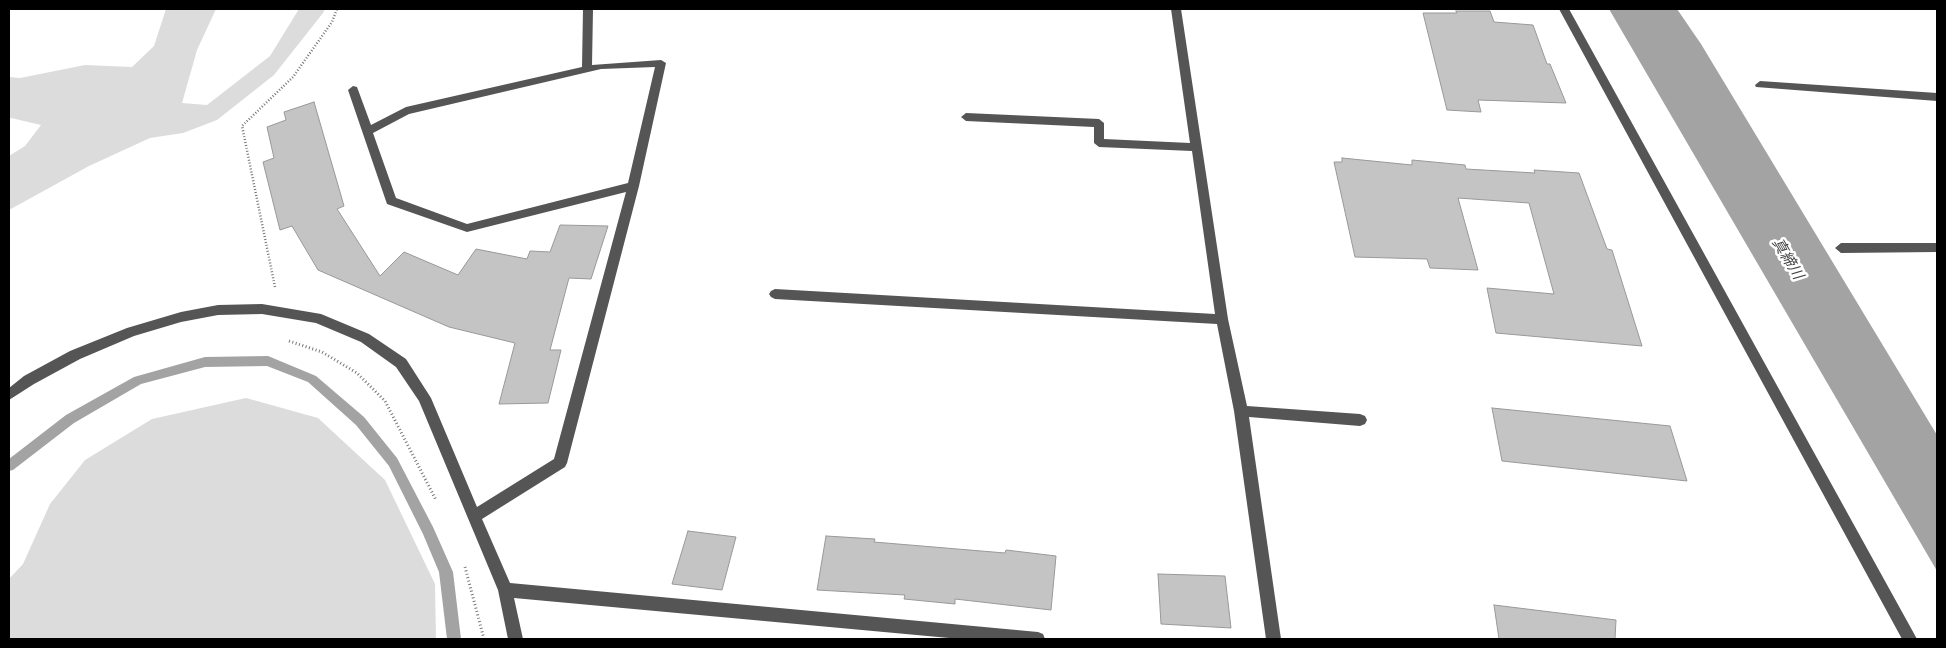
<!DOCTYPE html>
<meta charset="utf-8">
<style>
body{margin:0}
#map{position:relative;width:1946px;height:648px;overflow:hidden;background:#fff;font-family:"Archivo Narrow",sans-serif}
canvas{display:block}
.frame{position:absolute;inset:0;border:10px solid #000;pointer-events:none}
</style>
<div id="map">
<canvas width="1946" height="648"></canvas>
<div class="frame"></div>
</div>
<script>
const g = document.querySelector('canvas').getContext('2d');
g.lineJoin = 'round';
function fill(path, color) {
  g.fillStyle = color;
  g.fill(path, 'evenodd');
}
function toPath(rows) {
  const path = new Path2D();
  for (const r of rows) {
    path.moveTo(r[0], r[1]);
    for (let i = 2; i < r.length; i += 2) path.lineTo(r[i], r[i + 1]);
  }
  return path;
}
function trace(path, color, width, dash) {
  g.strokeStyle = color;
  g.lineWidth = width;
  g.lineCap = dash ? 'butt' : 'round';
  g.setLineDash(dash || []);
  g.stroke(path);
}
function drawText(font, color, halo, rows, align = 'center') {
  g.font = font + ' "Archivo Narrow","Noto Sans JP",sans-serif';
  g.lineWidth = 5;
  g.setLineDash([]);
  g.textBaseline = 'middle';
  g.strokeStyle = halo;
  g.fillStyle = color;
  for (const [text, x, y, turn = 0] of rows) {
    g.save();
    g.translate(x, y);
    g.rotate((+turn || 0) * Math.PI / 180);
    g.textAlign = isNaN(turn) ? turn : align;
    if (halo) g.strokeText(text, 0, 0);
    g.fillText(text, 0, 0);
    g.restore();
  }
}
fill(toPath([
 [166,9,216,9,197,50,182,103,207,105,270,56,299,9,325,9,323,13,274,75,217,120,183,133,150,138,89,166,9,210,9,156,25,146,41,125,11,118,9,119,9,77,20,78,85,65,132,67,154,46],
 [246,398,318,418,385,480,435,584,436,639,9,639,9,579,23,564,50,504,85,460,152,419]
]), '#dcdcdc');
fill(toPath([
 [1609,9,1677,9,1701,44,1937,435,1937,571]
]), '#a3a3a3');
fill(toPath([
 [268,356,316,376,364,417,397,458,433,527,453,572,461,639,447,639,439,572,423,534,389,466,356,425,308,382,267,366,205,367,141,384,74,423,13,470,9,471,9,459,66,415,134,377,205,357,268,356]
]), '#a3a3a3');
const building = toPath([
 [1456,11,1490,11,1494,22,1533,25,1547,64,1550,64,1566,103,1478,100,1481,112,1447,110,1423,13,1457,13,1456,11],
 [314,102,344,206,337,209,380,276,404,252,458,275,476,249,527,259,530,251,550,252,560,225,608,226,591,279,569,278,550,350,561,350,548,403,499,404,515,343,449,327,318,270,292,226,280,230,263,162,274,158,267,127,286,120,284,112,314,102],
 [1342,158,1412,165,1412,160,1465,165,1466,169,1535,173,1534,170,1579,173,1607,249,1612,250,1642,346,1496,333,1487,288,1554,294,1529,203,1458,198,1478,270,1430,268,1427,259,1355,257,1334,162,1342,162,1342,158],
 [1492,408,1670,426,1687,481,1502,461,1492,408],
 [688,531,736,537,722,590,672,584,688,531],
 [826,536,875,539,874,542,1005,553,1006,550,1056,556,1051,610,955,599,955,604,904,599,905,595,817,590,826,536],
 [1158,574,1225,576,1231,628,1161,624,1158,574],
 [1494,605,1616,620,1615,639,1499,639,1494,605]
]);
fill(building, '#c4c4c4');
trace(building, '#999', 1);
trace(toPath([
 [275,287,242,126,293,77,332,22,337,9]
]), '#777', 2.5, [1, 2]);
trace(toPath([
 [289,341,322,352,357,373,385,401,436,500],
 [465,567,484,639]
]), '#777', 3, [1, 2.5]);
fill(toPath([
 [583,9,593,9,592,65,661,60,666,63,639,186,567,463,565,467,482,519,510,583,1038,632,1043,634,1045,639,960,639,514,598,523,639,508,639,498,590,419,401,396,367,361,342,316,323,262,314,218,315,181,322,134,336,80,359,34,384,9,400,9,388,24,376,70,351,127,328,181,312,218,305,262,304,321,314,369,334,406,359,431,398,477,507,554,459,626,192,467,232,387,204,348,90,353,86,357,87,371,125,406,107,582,67,583,9],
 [655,67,628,183,467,224,396,198,373,133,409,114,601,69,655,67],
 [1171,9,1181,9,1228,319,1247,406,1360,414,1365,416,1367,420,1365,424,1360,426,1249,417,1281,639,1266,639,1234,411,1217,324,775,299,771,297,769,294,771,291,775,289,1215,314,1192,151,1099,147,1094,143,1094,127,966,121,961,117,966,113,1099,119,1104,123,1104,139,1190,143,1171,9],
 [1559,9,1569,9,1917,639,1902,639,1559,9],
 [1760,81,1937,93,1937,101,1756,87,1755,85,1760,81],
 [1841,243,1937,243,1937,252,1841,253,1835,248,1841,243]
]), '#555');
drawText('italic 15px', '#444', '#fff', [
 ["真締川",1787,259,59]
]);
</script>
